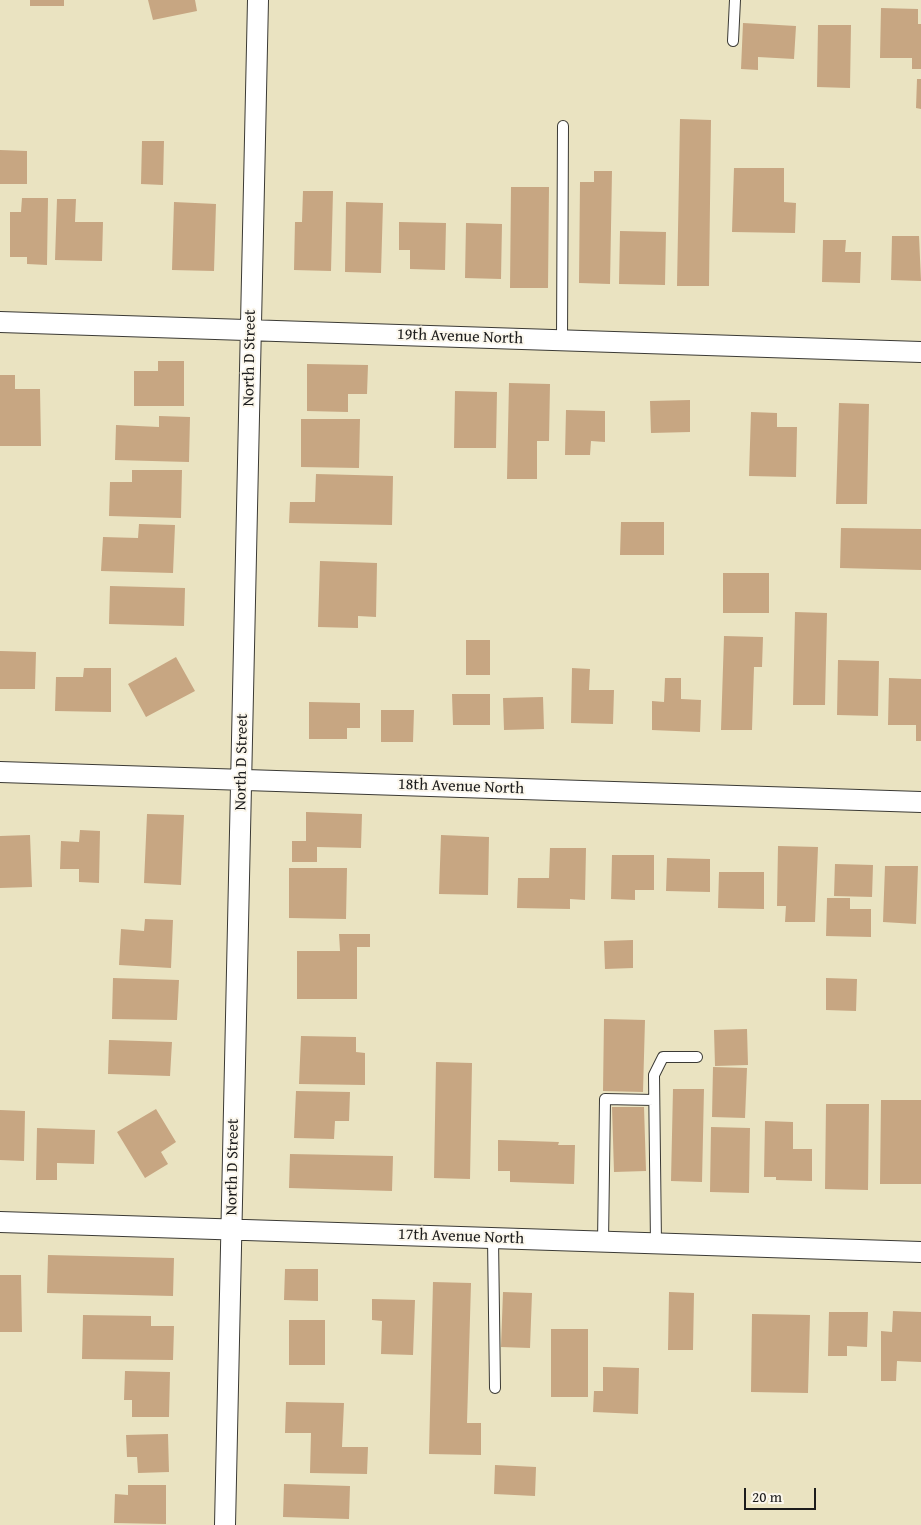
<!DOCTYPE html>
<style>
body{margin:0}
#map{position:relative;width:921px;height:1525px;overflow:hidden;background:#eae3c1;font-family:"Gentium Book Plus",serif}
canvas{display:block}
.scale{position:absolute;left:744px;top:1488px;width:72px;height:22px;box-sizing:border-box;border:2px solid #1c1c1c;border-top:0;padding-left:6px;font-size:15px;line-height:18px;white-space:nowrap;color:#1c1c1c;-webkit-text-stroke:4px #fbf7ec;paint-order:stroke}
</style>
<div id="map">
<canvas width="921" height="1525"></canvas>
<div class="scale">20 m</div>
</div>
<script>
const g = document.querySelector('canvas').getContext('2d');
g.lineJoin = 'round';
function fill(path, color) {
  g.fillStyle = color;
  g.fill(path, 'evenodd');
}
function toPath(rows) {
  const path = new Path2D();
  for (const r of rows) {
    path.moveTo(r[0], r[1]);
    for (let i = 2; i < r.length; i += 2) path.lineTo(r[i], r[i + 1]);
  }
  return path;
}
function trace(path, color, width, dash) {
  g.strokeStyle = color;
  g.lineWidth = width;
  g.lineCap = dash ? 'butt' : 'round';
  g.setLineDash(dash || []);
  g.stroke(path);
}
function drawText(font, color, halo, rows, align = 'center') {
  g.font = font + ' "Gentium Book Plus",serif';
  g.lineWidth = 4;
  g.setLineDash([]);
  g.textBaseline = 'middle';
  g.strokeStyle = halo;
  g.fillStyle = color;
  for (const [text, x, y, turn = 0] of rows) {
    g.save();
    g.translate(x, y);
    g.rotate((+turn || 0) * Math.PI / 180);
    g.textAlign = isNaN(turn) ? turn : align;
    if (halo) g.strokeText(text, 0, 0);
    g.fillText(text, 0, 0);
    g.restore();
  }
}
fill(toPath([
 [30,0,64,0,64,6,30,6],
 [148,0,195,0,197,11,153,20],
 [881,8,918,9,918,24,921,24,921,69,912,69,912,58,880,58],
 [743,23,796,26,794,59,758,57,758,70,741,69],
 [818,25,851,25,850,88,817,87],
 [917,79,921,79,921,109,916,108],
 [680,119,711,120,709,286,677,286],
 [142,141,164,141,163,185,141,184],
 [0,150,27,151,27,184,0,184],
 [734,168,784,168,784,202,796,203,795,233,732,232],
 [594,171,612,171,610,284,579,283,580,182,594,182],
 [511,187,549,187,548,288,510,288],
 [303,191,333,191,331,271,294,270,295,222,302,222],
 [22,198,48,198,47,265,27,264,27,257,10,257,10,212,21,212],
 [57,199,76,199,75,222,103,222,102,261,55,260],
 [174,202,216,204,214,271,172,270],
 [346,202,383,203,381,273,345,272],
 [399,222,446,223,445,270,410,269,410,250,399,250],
 [466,223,502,224,501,279,465,278],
 [620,231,666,232,665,285,619,284],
 [892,236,919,236,921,281,891,280],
 [823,240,846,240,845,252,861,252,860,283,822,282],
 [158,361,184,361,184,406,134,406,134,371,158,371],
 [307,364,368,365,367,394,348,394,348,412,307,411],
 [0,375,15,375,15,389,40,389,41,446,0,446],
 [509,383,550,384,549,441,537,441,537,479,507,479],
 [455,391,497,392,496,448,454,448],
 [690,400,690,432,651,433,650,401],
 [839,403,869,404,867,504,836,504],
 [566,410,605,411,605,442,591,441,590,455,565,455],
 [751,412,777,413,777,427,797,427,796,477,749,476],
 [159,416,190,417,189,462,115,460,116,425,159,427],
 [301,419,360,419,359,468,301,467],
 [132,470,182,470,181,518,109,516,110,482,132,482],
 [316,474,393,476,392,525,289,523,290,502,315,502],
 [621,522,664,522,664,555,620,555],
 [139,524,175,525,173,573,101,571,103,537,138,538],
 [841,528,921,529,921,570,840,568],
 [320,561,377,563,376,617,358,616,358,628,318,627],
 [723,573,769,573,769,613,723,613],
 [110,586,185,588,184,626,109,624],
 [795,612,827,613,825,705,793,705],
 [724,636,763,637,762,667,754,667,752,730,721,730],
 [466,640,490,640,490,675,466,675],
 [0,651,36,652,35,689,0,689],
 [176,657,195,691,146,717,128,684],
 [838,660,879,661,878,716,837,715],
 [84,668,111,668,111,712,55,711,56,677,83,677],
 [572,668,590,669,589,690,614,690,613,724,571,723],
 [665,678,681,678,681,699,701,700,700,732,652,730,652,701,664,702],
 [889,678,921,679,921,741,916,741,916,725,888,725],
 [452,694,490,694,490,725,453,725],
 [543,697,544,729,504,730,503,698],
 [309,702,360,703,360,728,347,728,347,739,309,739],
 [381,710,414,710,413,742,381,742],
 [306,812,362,814,361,848,317,847,317,862,292,862,292,841,306,841],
 [147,814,184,815,181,885,144,883],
 [80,830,100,831,99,883,79,882,79,869,60,869,61,841,79,842],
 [30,835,32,887,0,888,0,836],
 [441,835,489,837,488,895,439,894],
 [778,846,818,847,815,922,785,922,786,906,777,906],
 [550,848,586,848,585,900,570,899,570,909,517,908,518,878,549,878],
 [612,855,654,855,654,890,635,890,635,900,611,899],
 [667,858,710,859,710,892,666,891],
 [835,864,873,865,872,897,834,896],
 [885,866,918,866,916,924,883,922],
 [289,868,347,868,346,919,289,918],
 [719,872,764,872,764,909,718,908],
 [827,898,850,898,850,909,871,909,871,937,826,936],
 [145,919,173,920,171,968,119,965,121,929,144,931],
 [339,934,370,934,370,947,357,947,357,999,297,999,297,951,340,951],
 [633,940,633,968,605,969,604,941],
 [113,978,179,980,177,1020,112,1019],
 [826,978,857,979,856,1011,826,1010],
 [604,1019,645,1020,643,1092,603,1091],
 [747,1029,748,1065,715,1066,714,1030],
 [301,1036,356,1037,356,1052,365,1053,365,1085,299,1084],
 [109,1040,172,1042,170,1076,108,1074],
 [436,1062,472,1063,470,1179,434,1178],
 [713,1067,747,1068,745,1118,712,1117],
 [673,1089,704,1089,702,1182,671,1181],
 [296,1091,350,1092,349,1121,335,1121,334,1139,294,1138],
 [881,1100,921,1100,921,1184,880,1184],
 [826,1104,869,1104,868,1190,825,1189],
 [612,1107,644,1107,646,1171,614,1172],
 [156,1109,176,1142,161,1152,168,1164,145,1178,117,1132],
 [0,1110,25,1111,24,1161,0,1160],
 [765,1121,793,1122,793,1149,812,1149,812,1181,776,1180,776,1177,764,1177],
 [711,1127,750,1128,749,1193,710,1192],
 [37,1128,95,1130,94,1164,57,1163,57,1180,36,1180],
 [498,1140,559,1142,558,1145,575,1145,574,1184,510,1182,510,1171,498,1171],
 [290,1154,393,1156,392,1191,289,1188],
 [48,1255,174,1258,173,1296,47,1293],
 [285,1269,318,1269,318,1301,284,1300],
 [0,1275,21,1275,22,1332,0,1332],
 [433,1282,471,1283,467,1423,481,1423,481,1455,429,1454],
 [503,1292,532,1293,530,1348,501,1347],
 [669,1292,694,1293,693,1350,668,1350],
 [372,1299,415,1300,413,1355,381,1354,382,1321,372,1320],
 [893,1311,921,1312,921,1362,897,1361,896,1381,881,1381,881,1331,892,1332],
 [829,1312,868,1312,867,1347,847,1346,847,1356,828,1356],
 [752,1314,810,1315,808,1393,751,1392],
 [83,1315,151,1316,151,1326,174,1326,173,1360,82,1359],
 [289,1320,325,1320,325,1365,289,1365],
 [551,1329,588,1329,588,1397,551,1397],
 [603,1367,639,1368,638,1414,593,1412,594,1391,603,1391],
 [125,1371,170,1372,169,1417,132,1417,132,1400,124,1400],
 [286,1402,344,1403,342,1447,368,1447,367,1474,310,1473,311,1433,285,1433],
 [168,1434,169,1472,138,1473,137,1457,127,1457,126,1435],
 [495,1465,536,1467,535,1496,494,1494],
 [284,1484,350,1486,349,1519,283,1517],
 [128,1485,166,1485,166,1524,114,1523,115,1494,128,1495]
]), '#c7a682');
const lane = toPath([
 [733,41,735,0],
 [562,340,563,126],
 [493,1238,495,1388],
 [603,1242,605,1099,654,1100],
 [656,1244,654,1075,663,1057,697,1057]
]);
const street = toPath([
 [0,322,921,352],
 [0,772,921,802],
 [0,1222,921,1252],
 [225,1525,258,0]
]);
trace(lane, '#3b3a35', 12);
trace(street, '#3b3a35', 22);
trace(lane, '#fff', 10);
trace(street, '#fff', 20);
drawText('16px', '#1c1c1c', '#fbf7ec', [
 ["19th Avenue North",460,337,2],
 ["North D Street",250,358,-89],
 ["North D Street",242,762,-89],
 ["18th Avenue North",461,787,2],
 ["North D Street",233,1167,-89],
 ["17th Avenue North",461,1237,2]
]);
</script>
